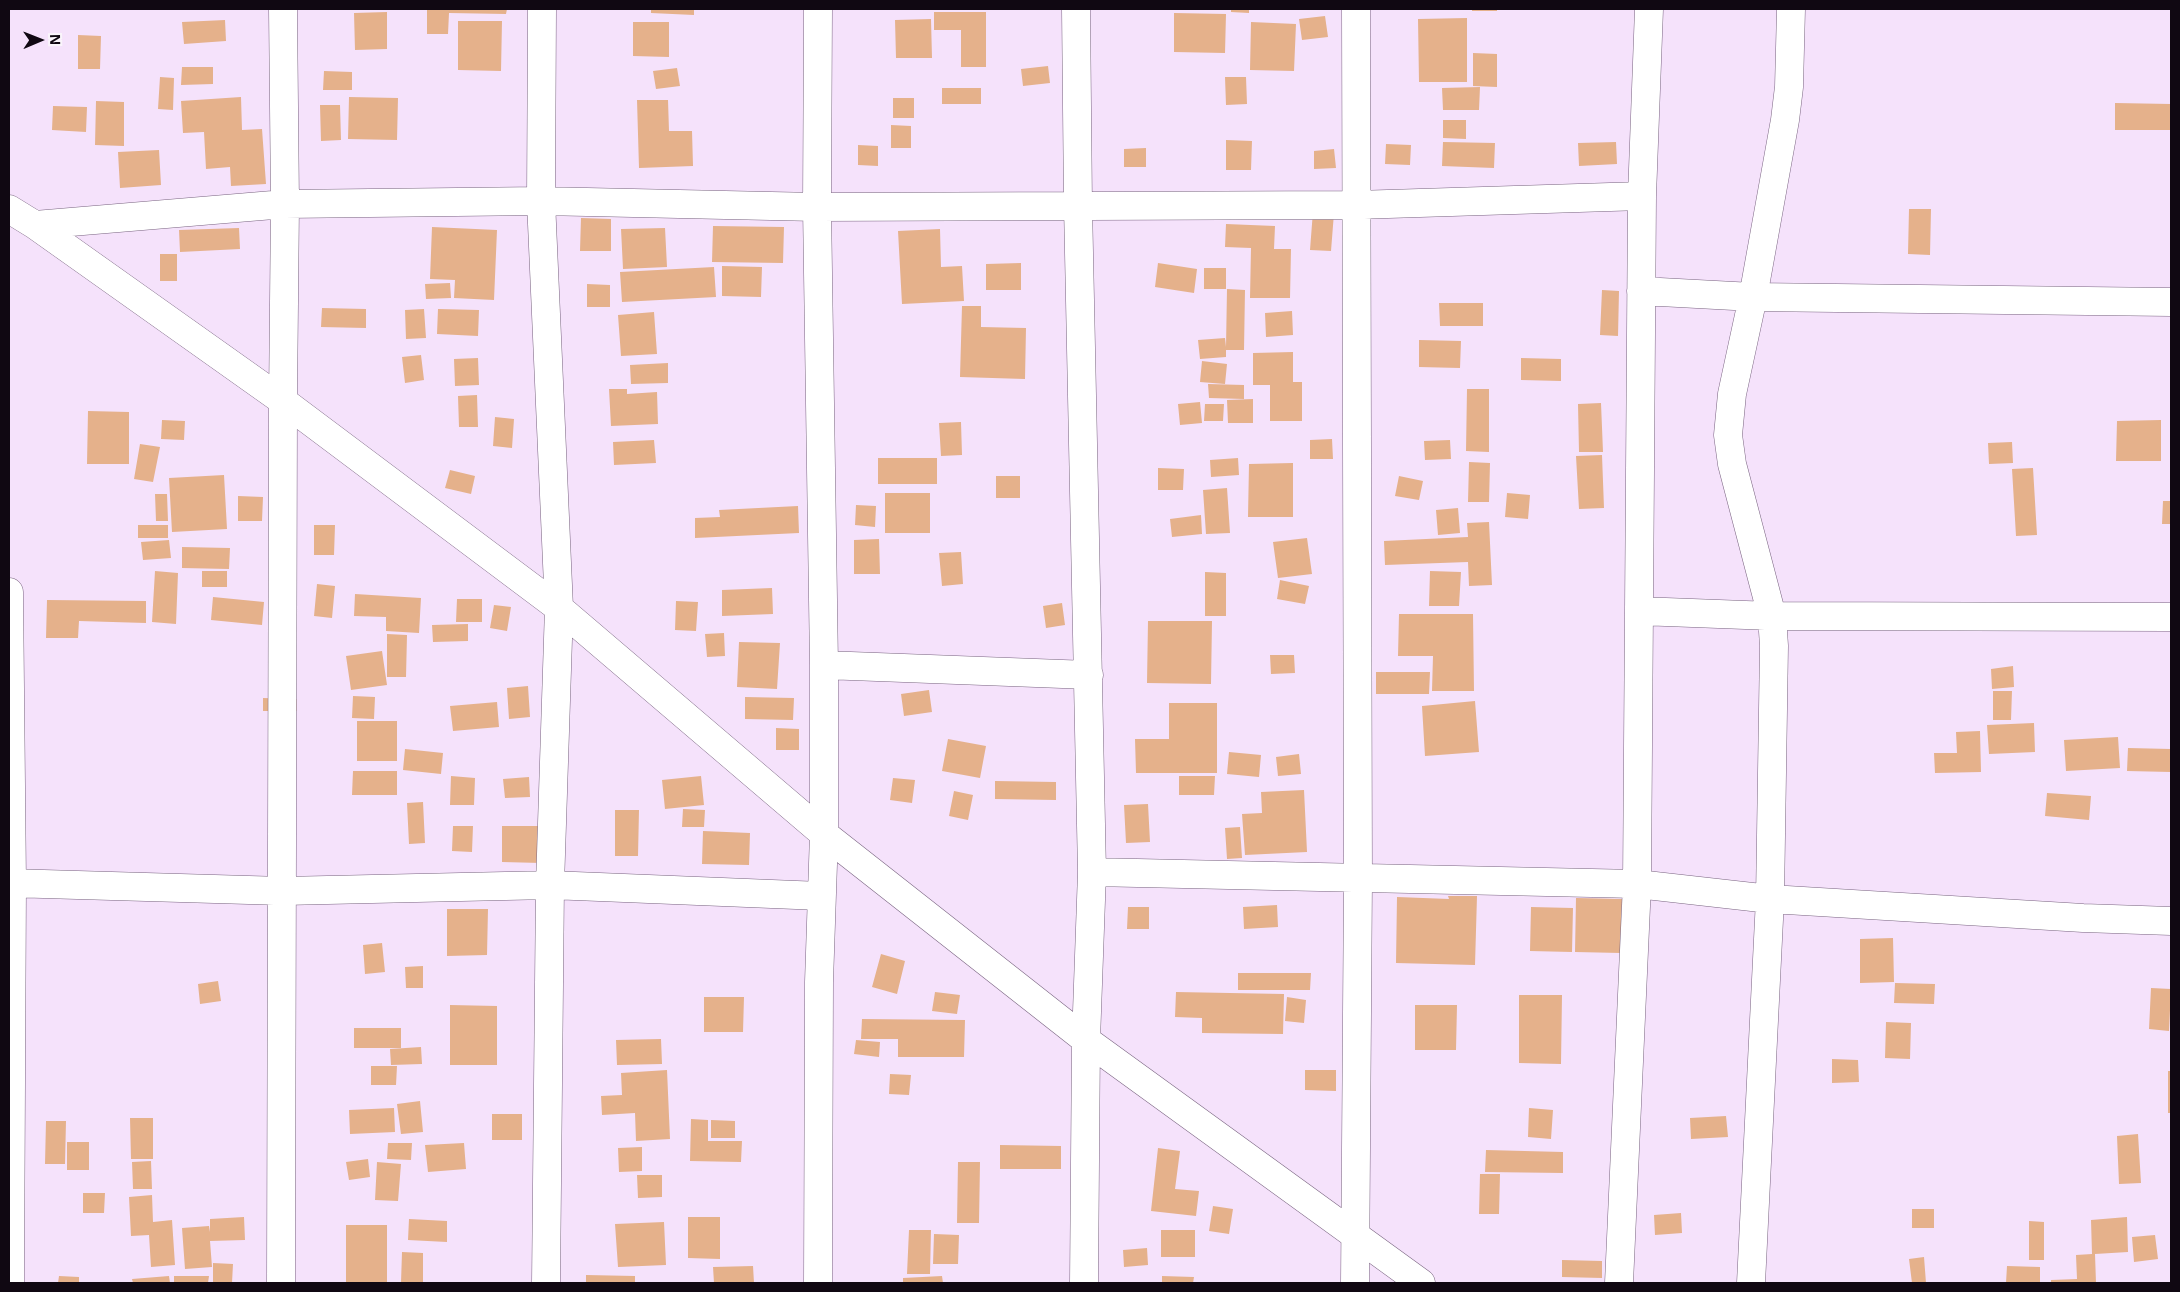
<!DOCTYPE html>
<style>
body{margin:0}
#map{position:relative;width:2180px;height:1292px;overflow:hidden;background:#f5e2fb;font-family:"Noto Sans",sans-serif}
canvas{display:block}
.frame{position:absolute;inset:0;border:10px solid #100812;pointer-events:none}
.north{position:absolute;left:15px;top:15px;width:50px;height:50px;-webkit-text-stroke:4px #faf5fb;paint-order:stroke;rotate:89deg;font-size:14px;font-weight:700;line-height:20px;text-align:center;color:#100812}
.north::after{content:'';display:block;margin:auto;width:18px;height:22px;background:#100812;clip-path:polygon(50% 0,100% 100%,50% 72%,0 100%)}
</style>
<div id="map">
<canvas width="2180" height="1292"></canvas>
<div class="frame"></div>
<div class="north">N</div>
</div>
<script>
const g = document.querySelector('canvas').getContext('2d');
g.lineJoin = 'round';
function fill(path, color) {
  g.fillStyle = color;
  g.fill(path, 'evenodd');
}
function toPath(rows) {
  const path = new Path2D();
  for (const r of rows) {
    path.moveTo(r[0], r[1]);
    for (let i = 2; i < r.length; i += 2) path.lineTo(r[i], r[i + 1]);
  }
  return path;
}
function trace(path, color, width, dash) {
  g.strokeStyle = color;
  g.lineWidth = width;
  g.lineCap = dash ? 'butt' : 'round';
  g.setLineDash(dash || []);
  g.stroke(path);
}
fill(toPath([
 [427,9,507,9,506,14,449,13,448,34,427,34],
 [651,9,694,9,694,15,651,13],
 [1231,9,1249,9,1249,13,1231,12],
 [1472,9,1497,9,1497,11,1472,11],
 [387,12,387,49,355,50,354,13],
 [934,12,986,12,986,67,961,67,961,30,934,30],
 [1174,13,1226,14,1225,53,1174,52],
 [1325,16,1328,37,1302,40,1299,19],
 [1467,18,1467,82,1419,82,1418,19],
 [931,19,932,58,896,58,895,20],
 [225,20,226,41,184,44,182,22],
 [458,21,502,21,501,71,458,70],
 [633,22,669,22,669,57,633,56],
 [1251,22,1296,24,1294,71,1250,70],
 [78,35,101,36,100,69,78,69],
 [1473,53,1497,54,1497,87,1473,86],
 [1048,66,1050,83,1023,86,1021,69],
 [182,67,213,67,213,84,181,85],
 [677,68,680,86,656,89,653,71],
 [324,71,352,72,352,90,323,90],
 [160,77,174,78,173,110,158,109],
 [1225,77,1246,77,1247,104,1226,105],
 [1480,87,1479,110,1443,110,1442,88],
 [942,88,981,88,981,104,942,104],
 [241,97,242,130,262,129,266,184,231,186,230,167,206,169,204,132,183,133,181,101],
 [349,97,398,98,397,140,348,139],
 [893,98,914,98,914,118,893,118],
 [637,100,668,100,669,131,692,131,693,166,639,168],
 [96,101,124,102,124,146,95,145],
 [2115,103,2171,104,2170,130,2115,130],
 [320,105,340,105,341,140,321,141],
 [53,106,87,107,86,132,52,130],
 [1443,120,1466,120,1466,139,1443,138],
 [891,125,911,126,911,148,891,148],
 [1226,140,1252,141,1251,170,1226,170],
 [1443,142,1495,143,1494,168,1442,166],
 [1616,142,1617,164,1579,166,1578,143],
 [1386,144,1411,145,1410,165,1385,164],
 [858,145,878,146,878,166,858,165],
 [1146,148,1146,167,1124,167,1124,149],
 [1334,149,1336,168,1314,169,1314,151],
 [159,150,161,185,120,188,118,152],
 [1909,209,1931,209,1930,255,1908,254],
 [1313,211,1334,213,1331,251,1310,250],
 [581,218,611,219,611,251,580,251],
 [1226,224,1275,226,1274,249,1291,249,1290,298,1250,298,1251,248,1225,247],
 [713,226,784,227,783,263,712,262],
 [432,227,497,230,494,300,454,298,455,280,430,279],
 [239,228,240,249,180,252,179,230],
 [665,228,667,267,623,269,621,229],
 [940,229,941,267,962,266,964,301,902,304,898,231],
 [160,254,177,254,177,281,160,281],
 [1021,263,1021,290,986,290,986,264],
 [1158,263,1197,269,1194,293,1155,287],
 [722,266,762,267,761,297,722,296],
 [714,267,716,297,622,302,620,272],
 [1204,268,1226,268,1226,289,1204,289],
 [450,283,451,298,426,299,425,284],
 [587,284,610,285,610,307,587,307],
 [1227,289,1245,290,1244,350,1226,350,1226,357,1200,359,1198,340,1225,338,1226,347],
 [1602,290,1619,291,1618,336,1600,335],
 [1439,303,1483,303,1483,326,1440,326],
 [962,306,981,306,981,327,1026,328,1025,379,960,377],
 [322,308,366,309,366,328,321,327],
 [424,309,426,338,406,339,405,310],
 [438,309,479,310,478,336,437,334],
 [1292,311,1293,335,1266,337,1265,313],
 [654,312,657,354,621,356,618,315],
 [1419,340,1461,341,1460,368,1419,367],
 [1293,352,1293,382,1302,382,1302,421,1270,421,1270,385,1253,385,1253,353],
 [421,355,424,380,405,383,402,357],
 [478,358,479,385,455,386,454,359],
 [1521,358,1561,359,1561,381,1521,380],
 [1202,361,1227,364,1225,384,1200,382],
 [668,363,668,383,631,384,630,365],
 [1208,384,1244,385,1244,399,1209,398],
 [609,389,627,389,627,394,657,392,658,424,611,426],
 [1467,389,1489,389,1489,452,1466,451],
 [477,395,478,427,459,427,458,396],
 [1253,399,1253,423,1228,423,1227,400],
 [1200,402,1202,423,1180,425,1178,404],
 [1601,403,1603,452,1579,452,1578,404],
 [1205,404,1224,404,1223,421,1204,421],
 [88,411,129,412,129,464,87,464],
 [495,417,514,419,512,448,493,446],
 [162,420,185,421,184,440,161,439],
 [2161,420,2161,461,2116,461,2117,421],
 [961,422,962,455,941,456,939,423],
 [1332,439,1333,459,1310,459,1310,440],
 [654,440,656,463,614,465,613,442],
 [1450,440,1451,459,1425,460,1424,441],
 [2012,442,2013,463,1989,464,1988,443],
 [140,444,160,447,153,482,134,479],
 [1602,455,1604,508,1579,509,1576,456],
 [878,458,937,458,937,484,878,484],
 [1238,458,1239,475,1211,477,1210,460],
 [1469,462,1490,463,1489,502,1468,502],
 [1293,463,1293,517,1248,517,1249,464],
 [1158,468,1184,469,1183,490,1158,490],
 [2033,468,2037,535,2016,536,2012,469],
 [450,470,475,476,471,494,445,488],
 [224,475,227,529,172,532,169,478],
 [996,476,1020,476,1020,498,996,498],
 [1399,476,1423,481,1419,500,1395,496],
 [1227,488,1230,533,1206,534,1203,490],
 [885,493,930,493,930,533,885,533],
 [1507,493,1530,495,1528,519,1505,517],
 [155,494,167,494,168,521,156,521],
 [238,496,263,497,262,521,238,521],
 [2163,501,2171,501,2171,524,2162,524],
 [856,505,876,506,875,527,855,525],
 [798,506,799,533,695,538,695,518,720,517,719,510],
 [1458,508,1460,533,1438,535,1436,510],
 [1201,515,1202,534,1172,537,1170,519],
 [1489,522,1492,585,1469,586,1468,562,1385,565,1384,541,1468,537,1467,523],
 [138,525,168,525,168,538,138,538],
 [314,525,335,525,334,555,314,555],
 [1307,538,1312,574,1278,578,1273,542],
 [879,539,880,574,854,574,854,540],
 [169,540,171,558,143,560,141,542],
 [182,547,230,548,229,569,182,568],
 [961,552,963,584,942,586,939,553],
 [155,571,178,573,176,624,152,622],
 [202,571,227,571,227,587,202,587],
 [1430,571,1461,572,1459,606,1429,606],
 [1205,572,1226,573,1226,616,1205,616],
 [1280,580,1309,586,1305,604,1277,599],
 [317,584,335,586,332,618,314,616],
 [772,588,773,614,722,616,722,590],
 [355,594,421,598,419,633,386,631,386,617,354,616],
 [213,597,264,602,262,625,211,620],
 [457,599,482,599,482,622,456,622],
 [47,600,146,601,146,623,79,621,78,638,46,638],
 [676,601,698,602,696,631,675,630],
 [1062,603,1065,625,1046,628,1043,606],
 [494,605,511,607,507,631,490,628],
 [1399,614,1473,614,1474,691,1432,691,1433,656,1398,656],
 [1148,621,1212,621,1211,684,1147,683],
 [468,624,468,641,433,642,432,625],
 [724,633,725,656,707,657,705,634],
 [387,634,407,635,406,677,387,677],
 [739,642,780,643,777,689,737,687],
 [382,651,387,685,351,690,346,656],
 [1270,655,1294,655,1295,673,1271,674],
 [2013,666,2014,687,1992,689,1991,669],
 [1376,672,1430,672,1429,694,1376,694],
 [528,686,530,717,509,719,507,688],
 [929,690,932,712,904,716,901,694],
 [1993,691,2012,691,2011,720,1993,720],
 [353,696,375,697,374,719,352,718],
 [745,697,794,698,793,720,745,719],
 [263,698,297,699,297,711,263,711],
 [1475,701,1479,752,1425,756,1422,706],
 [497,702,499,727,453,731,450,706],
 [1169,703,1217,703,1217,773,1136,773,1135,739,1169,739],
 [357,721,397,721,397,761,357,761],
 [2034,723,2035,752,1989,754,1987,725],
 [776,728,799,729,799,750,776,750],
 [1980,731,1981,772,1935,773,1934,753,1957,753,1956,732],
 [2118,737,2120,768,2066,771,2064,740],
 [948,739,986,746,980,778,942,771],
 [2128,748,2171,749,2171,772,2127,771],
 [405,749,443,753,441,774,403,770],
 [1229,752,1261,755,1259,777,1227,774],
 [1299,754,1301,774,1278,776,1276,757],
 [353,771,397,771,397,795,352,795],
 [451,776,475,778,474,805,450,805],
 [701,776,704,805,665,809,662,780],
 [1179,776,1215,776,1214,795,1179,795],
 [529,777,530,797,505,798,503,779],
 [893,778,915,780,912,803,890,800],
 [995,781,1056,782,1056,800,995,799],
 [1304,790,1307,852,1245,855,1242,814,1262,813,1261,792],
 [954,791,973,795,968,820,949,816],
 [2047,793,2091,796,2089,820,2045,816],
 [423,802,425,843,409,844,407,803],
 [1148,804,1150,842,1126,843,1124,805],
 [683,809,705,810,704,827,682,827],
 [615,810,639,810,638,856,615,856],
 [453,826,473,826,472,852,452,851],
 [502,826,542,826,541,863,502,862],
 [1240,827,1242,858,1227,859,1225,828],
 [703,831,750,833,749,865,702,864],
 [1448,896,1477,896,1475,965,1396,963,1397,897,1449,899],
 [1576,898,1622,899,1621,953,1575,952],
 [1277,905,1278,927,1244,929,1243,907],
 [1128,907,1149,907,1149,929,1127,929],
 [1531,907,1573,908,1572,952,1530,951],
 [447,909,488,909,487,955,447,956],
 [1893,938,1894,982,1860,983,1860,939],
 [382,943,385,972,365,974,363,945],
 [881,954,905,961,897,994,872,987],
 [423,966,423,988,406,988,405,967],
 [1238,973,1311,973,1310,990,1238,990],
 [218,981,221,1001,200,1004,198,984],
 [1895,983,1935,984,1934,1004,1894,1003],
 [2151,988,2171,989,2169,1031,2149,1029],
 [935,992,960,995,957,1014,932,1011],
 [1176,992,1284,994,1283,1034,1202,1033,1202,1018,1175,1017],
 [1519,995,1562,995,1561,1064,1519,1063],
 [704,997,744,997,743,1032,704,1032],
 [1287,997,1306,1000,1304,1023,1285,1021],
 [450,1005,497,1006,497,1065,450,1065],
 [1415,1005,1457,1005,1456,1050,1415,1050],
 [862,1019,965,1020,964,1057,898,1057,898,1039,861,1039],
 [1886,1022,1911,1023,1910,1059,1885,1058],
 [354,1028,401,1028,401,1048,354,1048],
 [661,1039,662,1064,617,1065,616,1040],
 [856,1040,880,1042,879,1057,854,1054],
 [421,1047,422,1064,391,1065,390,1049],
 [1832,1059,1858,1060,1859,1082,1832,1083],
 [371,1066,397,1066,396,1085,371,1085],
 [667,1070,670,1139,636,1141,635,1113,602,1115,601,1096,622,1095,621,1073],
 [1305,1070,1336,1070,1336,1091,1305,1090],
 [2168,1071,2171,1071,2171,1113,2168,1113],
 [890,1074,911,1075,909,1095,889,1094],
 [420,1101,423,1132,401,1134,397,1104],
 [394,1108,395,1132,350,1134,349,1110],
 [1529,1108,1553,1110,1551,1139,1528,1137],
 [492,1114,522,1114,522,1140,492,1140],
 [1726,1116,1728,1137,1691,1139,1690,1118],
 [130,1118,153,1118,153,1159,131,1159],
 [691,1119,708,1120,708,1141,742,1141,741,1162,690,1161],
 [711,1120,735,1121,735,1138,711,1138],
 [46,1121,66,1121,65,1164,45,1164],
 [2138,1134,2141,1183,2119,1184,2117,1136],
 [67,1142,89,1142,89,1170,67,1170],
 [388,1143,412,1143,411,1160,387,1159],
 [464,1143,466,1169,428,1172,425,1145],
 [1000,1145,1061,1146,1061,1169,1000,1169],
 [642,1147,642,1171,619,1172,618,1148],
 [1158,1148,1180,1151,1175,1189,1199,1191,1196,1216,1151,1211],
 [1486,1150,1563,1152,1563,1173,1485,1172],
 [368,1159,370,1177,349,1180,346,1162],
 [151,1161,152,1189,133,1189,132,1162],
 [377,1162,401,1164,398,1201,375,1200],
 [958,1162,980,1162,979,1223,957,1223],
 [1480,1174,1500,1174,1499,1214,1479,1214],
 [637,1175,662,1175,662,1197,638,1198],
 [83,1193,105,1193,104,1213,83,1213],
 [152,1195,153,1222,172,1220,175,1265,151,1267,149,1235,131,1236,129,1197],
 [1213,1206,1233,1209,1229,1234,1209,1231],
 [1912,1209,1934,1209,1934,1228,1912,1228],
 [1681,1213,1682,1233,1655,1235,1654,1215],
 [244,1217,245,1240,210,1241,212,1267,185,1269,182,1228,209,1226,210,1232,210,1219],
 [688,1217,720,1217,720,1259,688,1258],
 [2127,1217,2128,1252,2095,1254,2096,1283,2051,1283,2051,1280,2077,1279,2076,1255,2092,1254,2091,1220],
 [409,1219,447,1221,447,1242,408,1240],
 [2029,1221,2044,1222,2044,1260,2029,1260],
 [664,1222,666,1265,618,1267,615,1224],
 [346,1225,387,1225,387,1283,346,1283],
 [909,1230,931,1230,930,1274,907,1274],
 [1161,1230,1195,1230,1195,1257,1161,1257],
 [934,1234,959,1235,958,1264,933,1264],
 [2155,1235,2158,1259,2134,1262,2132,1237],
 [1147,1248,1148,1265,1124,1267,1123,1250],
 [402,1252,423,1253,423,1283,401,1283],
 [1924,1257,1926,1283,1912,1283,1909,1259],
 [1562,1260,1602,1261,1602,1278,1562,1277],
 [213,1263,233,1264,232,1283,213,1283],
 [753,1266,754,1283,714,1283,713,1267],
 [2007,1266,2040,1267,2040,1283,2006,1283],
 [586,1275,635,1276,635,1283,586,1283],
 [59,1276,79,1277,79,1283,58,1283],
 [169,1276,170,1283,133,1283,132,1279],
 [174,1276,209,1276,208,1283,174,1283],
 [942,1276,943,1283,903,1283,903,1278],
 [1162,1276,1194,1277,1193,1283,1162,1283]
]), '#e5b18b');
const minor = toPath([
 [542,9,541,201,559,608,550,885,546,1283],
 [1076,9,1078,205,1092,872,1086,1040,1084,1283],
 [9,209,35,225,283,401,559,608,824,834,1086,1040,1421,1283],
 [35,225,285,204,541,201,817,207,1356,205,1642,196,1649,9],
 [1641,291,1753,297,2171,302],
 [9,592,12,883,10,1283],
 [1639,611,1772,616,2171,617],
 [824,665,1089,675],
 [1092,872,1637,884,1770,899,2083,918,2171,921],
 [9,883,283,891,550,885,821,896],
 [281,1283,283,401,285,204,283,9],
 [818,1283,819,982,824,834,824,665,817,207,818,9],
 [1355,1283,1358,879,1356,9],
 [1619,1283,1637,884,1642,196],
 [1751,1283,1770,899,1774,646,1772,616,1732,464,1728,435,1732,394,1753,297,1785,120,1789,87,1791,9]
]);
trace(minor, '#796480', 29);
trace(minor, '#fff', 28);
</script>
